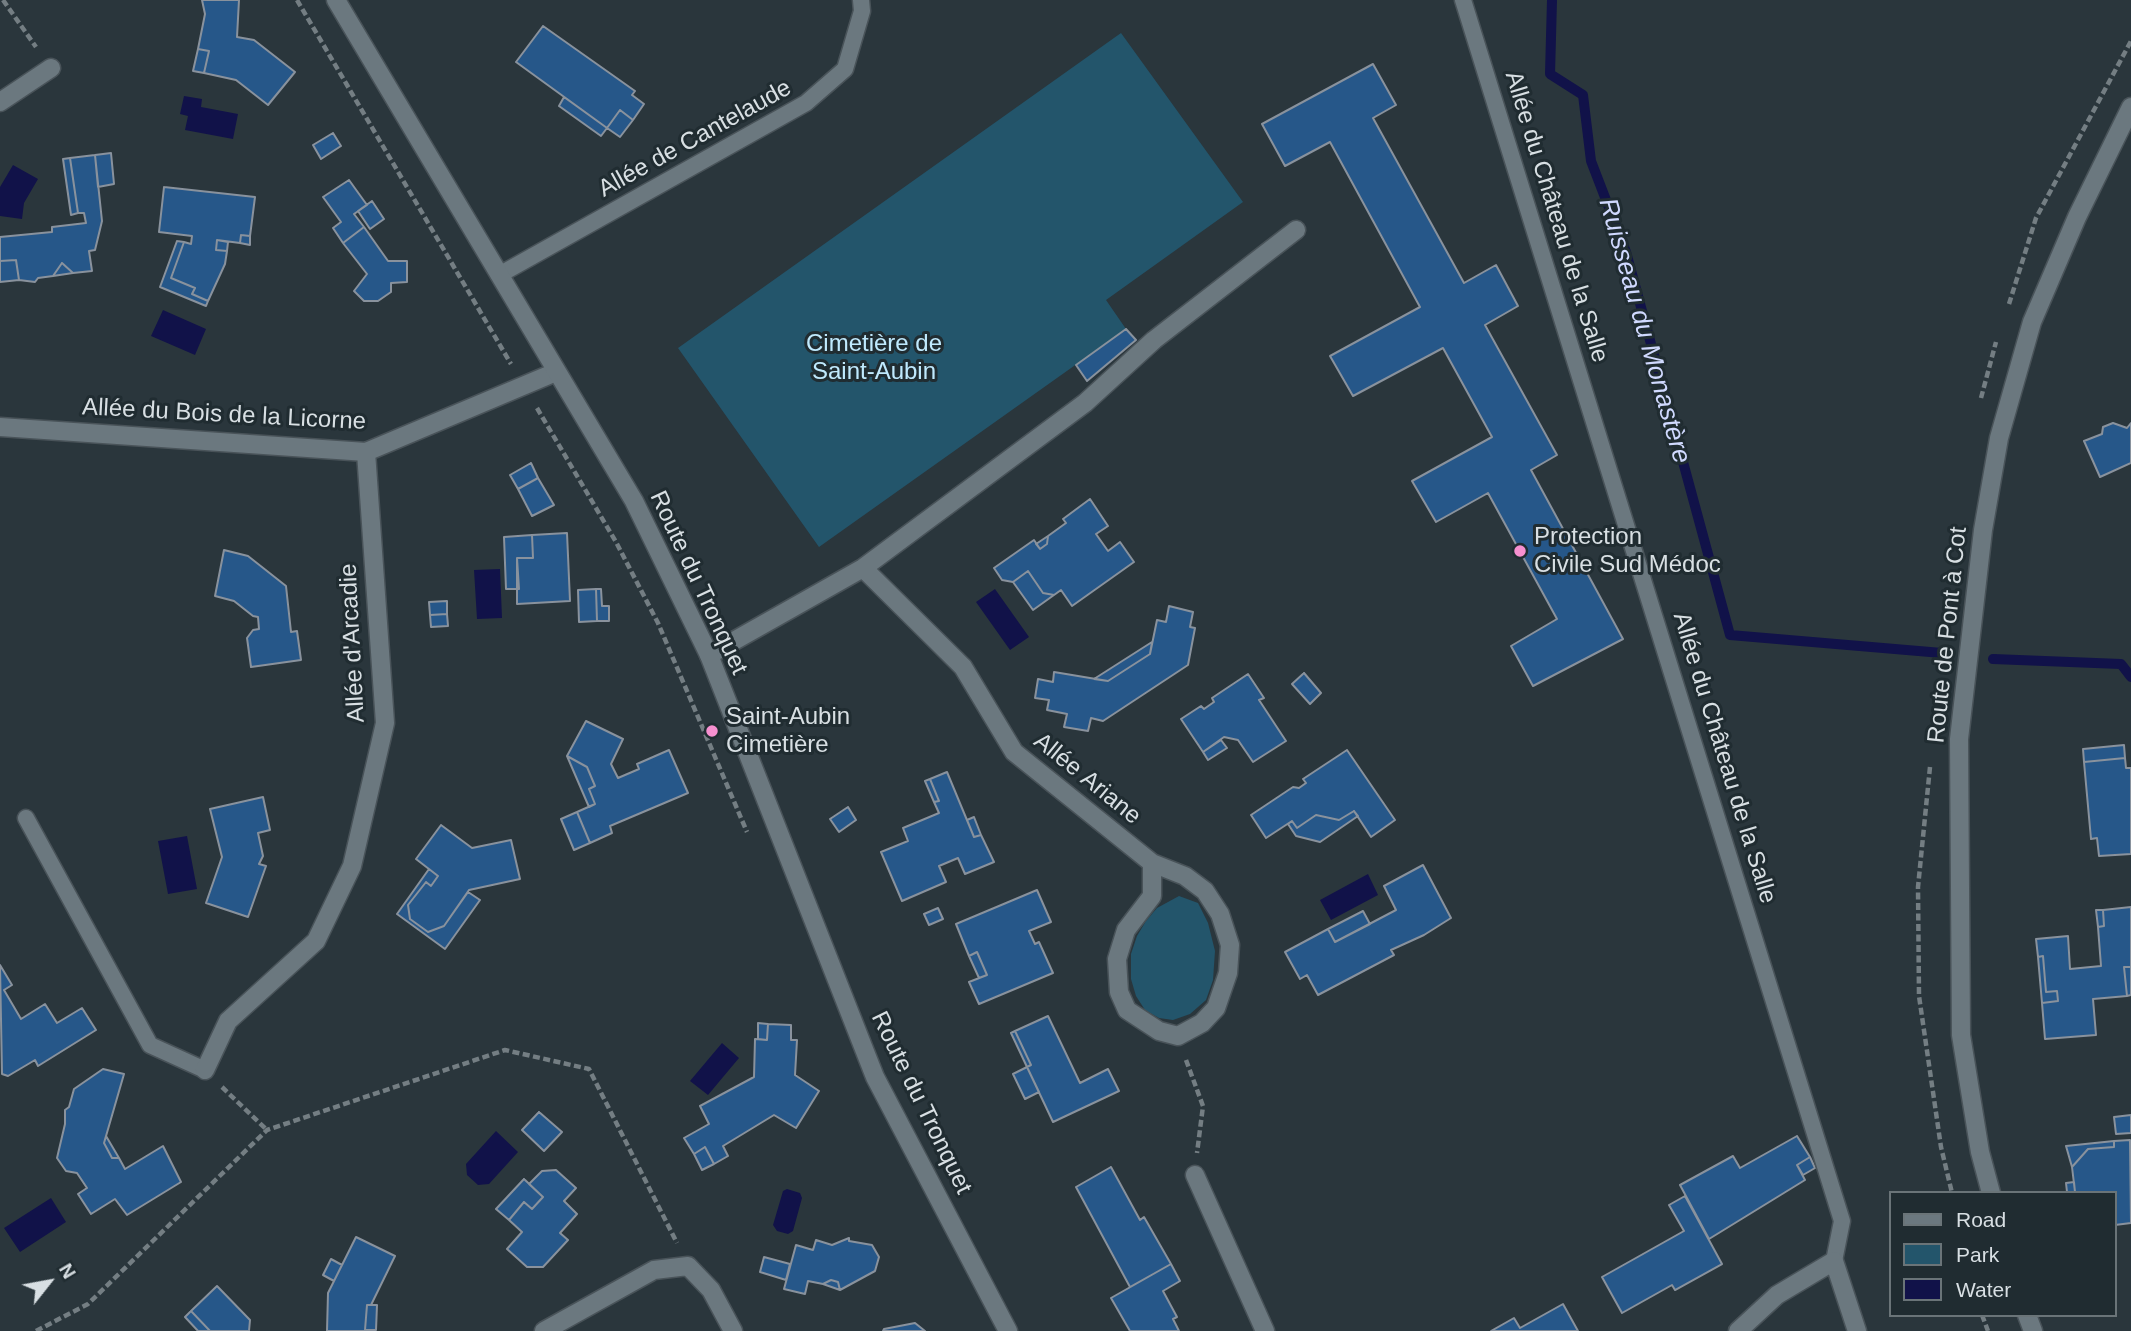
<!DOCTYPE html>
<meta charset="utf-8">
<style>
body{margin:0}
#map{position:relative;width:2131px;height:1331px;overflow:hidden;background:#2a363c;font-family:Arial,sans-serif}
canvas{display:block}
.legend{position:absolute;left:1889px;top:1191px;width:228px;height:126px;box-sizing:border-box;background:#202c31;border:2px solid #6a7478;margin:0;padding:9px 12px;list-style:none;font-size:21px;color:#d8dfe3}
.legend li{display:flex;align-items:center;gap:14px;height:35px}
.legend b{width:35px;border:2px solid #6a7478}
.north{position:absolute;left:14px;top:1247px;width:70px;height:70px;-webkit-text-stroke:5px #202c31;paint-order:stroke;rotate:59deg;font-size:19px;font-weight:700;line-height:28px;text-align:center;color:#d8dfe3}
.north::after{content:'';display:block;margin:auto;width:24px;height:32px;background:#d8dfe3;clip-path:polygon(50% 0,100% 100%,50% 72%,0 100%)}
</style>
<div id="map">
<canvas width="2131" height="1331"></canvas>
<ul class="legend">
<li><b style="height:9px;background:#6b787f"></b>Road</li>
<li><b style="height:19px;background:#23556b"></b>Park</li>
<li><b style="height:19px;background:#111249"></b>Water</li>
</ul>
<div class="north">N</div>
</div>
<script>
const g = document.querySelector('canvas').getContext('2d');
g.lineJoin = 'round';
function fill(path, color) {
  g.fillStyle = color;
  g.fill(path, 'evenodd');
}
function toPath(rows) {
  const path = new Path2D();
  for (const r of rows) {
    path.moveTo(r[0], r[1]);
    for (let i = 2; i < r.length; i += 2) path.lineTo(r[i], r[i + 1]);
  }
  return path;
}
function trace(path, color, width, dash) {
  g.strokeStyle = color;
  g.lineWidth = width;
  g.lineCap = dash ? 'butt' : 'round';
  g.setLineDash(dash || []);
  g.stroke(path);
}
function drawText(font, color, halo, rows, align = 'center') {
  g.font = font + ' Arial,sans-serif';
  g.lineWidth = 6;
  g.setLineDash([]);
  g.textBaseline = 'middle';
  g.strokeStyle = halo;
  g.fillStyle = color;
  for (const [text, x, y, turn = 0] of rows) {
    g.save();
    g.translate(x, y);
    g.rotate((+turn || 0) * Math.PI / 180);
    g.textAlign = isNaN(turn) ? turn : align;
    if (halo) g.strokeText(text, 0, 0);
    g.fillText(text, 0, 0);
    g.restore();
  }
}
fill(toPath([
 [1121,33,1243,202,1106,300,1126,329,819,547,678,348],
 [1179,896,1198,903,1208,923,1215,951,1213,980,1206,1000,1190,1014,1173,1020,1159,1018,1145,1010,1136,996,1131,979,1131,954,1137,936,1146,921,1157,908]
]), '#23556b');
fill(toPath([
 [184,96,202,99,201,107,238,114,233,139,185,130,188,116,180,114],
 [13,165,38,179,24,203,22,219,0,216,0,187],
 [163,310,206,329,195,355,151,336],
 [500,569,502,618,477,619,474,570],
 [995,589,1029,637,1010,650,976,602],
 [187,836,197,889,168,894,158,841],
 [1368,874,1378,895,1331,920,1320,900],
 [722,1043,739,1058,708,1095,690,1081],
 [496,1131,518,1152,489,1184,478,1185,467,1175,466,1164],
 [787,1189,800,1193,802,1198,793,1231,788,1234,777,1231,773,1225,783,1191],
 [51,1198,66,1222,20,1252,4,1228]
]), '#111249');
trace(toPath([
 [1552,0,1550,74,1583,95,1591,161,1626,252,1730,635,1942,653],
 [1993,659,2121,664,2131,677]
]), '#111249', 10);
const building = toPath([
 [202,0,239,0,237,37,254,40,295,72,268,105,236,80,204,73,209,51,198,49,205,14,202,0],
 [543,26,635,91,632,95,644,104,633,120,620,110,607,128,516,62,543,26],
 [198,49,209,51,204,73,193,71,198,49],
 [1373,64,1396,105,1373,118,1464,283,1496,265,1518,306,1485,325,1557,455,1531,470,1623,639,1533,686,1511,646,1557,619,1488,493,1436,522,1412,481,1492,437,1443,348,1353,396,1330,356,1420,307,1330,142,1285,166,1262,124,1373,64],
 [564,97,607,128,601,136,559,106,564,97],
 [620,110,633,120,620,137,607,128,620,110],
 [333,133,341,146,321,159,313,145,333,133],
 [111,153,114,184,98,187,95,155,111,153],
 [95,155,102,221,95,250,89,251,92,271,73,273,62,263,53,276,38,278,35,282,19,280,16,260,0,261,0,237,52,232,52,227,86,223,84,213,78,213,70,158,95,155],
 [70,158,78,213,71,215,63,159,70,158],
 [349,180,367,205,354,214,364,227,343,243,333,228,341,222,323,197,349,180],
 [164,187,255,197,250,236,241,235,240,243,217,240,216,250,227,251,225,264,208,301,192,294,195,288,171,278,184,242,191,244,192,236,159,232,164,187],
 [372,201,384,219,370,229,358,211,372,201],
 [364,227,388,261,407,261,407,282,391,283,391,292,378,301,364,301,354,291,367,274,343,243,364,227],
 [241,235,250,236,250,245,240,243,241,235],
 [217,240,228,242,227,251,216,250,217,240],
 [177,241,184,242,171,278,195,288,192,294,208,301,206,306,160,287,177,241],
 [16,260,19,280,0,282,0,261,16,260],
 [62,263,73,273,53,276,62,263],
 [1126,329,1136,340,1087,381,1076,365,1126,329],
 [2113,423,2127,428,2131,423,2131,463,2100,477,2084,441,2102,434,2103,427,2113,423],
 [531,463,538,478,518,489,510,475,531,463],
 [538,478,554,505,532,516,518,489,538,478],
 [1090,499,1108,526,1096,534,1108,551,1120,542,1134,562,1072,606,1061,590,1054,595,1043,593,1028,571,1013,582,1002,580,994,568,1034,540,1040,549,1047,544,1048,536,1066,523,1063,519,1090,499],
 [567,533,570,601,517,604,517,558,533,558,532,535,567,533],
 [532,535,533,558,517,558,519,589,506,589,504,537,532,535],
 [1048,536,1047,544,1040,549,1036,544,1048,536],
 [224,550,248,556,286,586,291,632,297,631,301,660,251,667,247,638,253,630,259,629,258,617,253,616,234,601,215,596,224,550],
 [1028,571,1043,593,1054,595,1033,610,1013,582,1028,571],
 [596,589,597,621,579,622,578,590,596,589],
 [596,589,601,589,602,606,609,606,609,621,597,621,596,589],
 [447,601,447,614,430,615,429,602,447,601],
 [1169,606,1193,612,1190,627,1195,628,1188,665,1103,721,1091,718,1088,731,1064,727,1067,714,1047,710,1049,700,1035,698,1038,679,1053,682,1054,672,1108,681,1150,654,1157,620,1166,622,1169,606],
 [447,614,448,626,431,627,430,615,447,614],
 [1152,642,1150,654,1108,681,1094,679,1152,642],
 [1304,673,1321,693,1310,704,1292,684,1304,673],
 [1248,674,1264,698,1259,700,1286,741,1253,762,1238,740,1224,737,1203,752,1181,719,1201,706,1204,709,1214,702,1212,698,1248,674],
 [586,721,623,739,611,764,618,778,639,769,637,764,669,750,688,793,610,826,612,833,590,843,577,812,595,804,589,789,595,786,587,767,567,756,586,721],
 [1221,740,1227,748,1208,760,1203,752,1221,740],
 [2124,745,2125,758,2084,762,2083,749,2124,745],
 [1347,750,1395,820,1371,837,1354,811,1339,820,1316,815,1297,828,1292,821,1266,838,1251,815,1293,787,1299,788,1306,783,1303,779,1347,750],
 [567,756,587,767,595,786,589,789,595,804,589,807,567,756],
 [2125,758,2126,768,2131,768,2131,854,2099,856,2097,838,2091,839,2084,762,2125,758],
 [947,772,974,837,981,835,994,862,965,874,958,858,939,866,946,882,902,901,881,852,908,841,903,828,939,813,934,802,939,801,930,779,947,772],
 [930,779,939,801,934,802,925,781,930,779],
 [263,797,270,830,258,833,263,856,259,864,266,866,248,917,206,903,222,857,210,809,263,797],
 [848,807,856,820,839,832,830,819,848,807],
 [1354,811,1358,816,1320,842,1296,836,1288,824,1292,821,1297,828,1316,815,1339,820,1354,811],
 [577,812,590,843,574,850,561,819,577,812],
 [974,817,981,835,974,837,967,820,974,817],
 [441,825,472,848,511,840,520,879,469,890,444,926,428,932,410,919,408,905,426,882,431,886,438,876,416,859,441,825],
 [1423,865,1451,918,1424,935,1391,950,1394,955,1318,995,1307,975,1300,979,1285,952,1328,929,1335,942,1396,910,1384,886,1423,865],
 [429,869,438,876,431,886,426,882,408,905,410,919,428,932,444,926,468,892,480,900,445,949,397,914,429,869],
 [1037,890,1051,922,1029,931,1035,944,1039,942,1053,973,979,1004,969,982,987,975,977,952,969,956,956,924,1037,890],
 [2131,907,2131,967,2124,967,2127,996,2093,999,2096,1035,2045,1039,2042,1003,2058,1001,2057,991,2046,992,2043,956,2038,957,2036,939,2068,936,2070,969,2101,966,2098,927,2104,926,2103,910,2131,907],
 [938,908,943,919,929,925,924,914,938,908],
 [2096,910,2103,910,2104,926,2098,927,2096,910],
 [1363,911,1370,924,1335,942,1328,929,1363,911],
 [977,952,987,975,979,978,969,956,977,952],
 [2043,956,2046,992,2057,991,2058,1001,2042,1003,2038,957,2043,956],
 [0,965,12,985,4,990,21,1019,45,1004,57,1023,82,1008,96,1030,38,1066,35,1060,8,1076,2,1074,0,965],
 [2124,967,2131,967,2131,995,2127,996,2124,967],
 [1048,1016,1080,1083,1108,1069,1119,1091,1053,1122,1027,1067,1031,1065,1015,1031,1048,1016],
 [758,1023,768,1024,767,1040,758,1039,758,1023],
 [768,1024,791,1025,791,1040,797,1040,795,1075,819,1091,796,1128,774,1115,723,1146,728,1156,714,1164,705,1147,694,1154,684,1138,709,1124,700,1106,754,1077,755,1039,767,1040,768,1024],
 [1015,1031,1031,1065,1027,1067,1011,1033,1015,1031],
 [1027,1067,1039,1092,1025,1099,1013,1074,1027,1067],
 [103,1069,124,1074,104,1143,112,1158,119,1158,125,1169,163,1146,181,1182,127,1215,115,1199,91,1214,78,1194,87,1188,77,1173,66,1171,57,1158,65,1124,65,1110,69,1107,74,1089,103,1069],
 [539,1112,562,1132,544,1151,522,1130,539,1112],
 [2131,1115,2131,1133,2116,1134,2114,1117,2131,1115],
 [106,1136,119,1158,112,1158,104,1143,106,1136],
 [1797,1136,1810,1157,1797,1165,1805,1180,1709,1239,1680,1185,1733,1156,1740,1168,1797,1136],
 [2130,1140,2131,1223,2115,1225,2115,1193,2067,1192,2075,1192,2072,1167,2088,1149,2114,1147,2114,1141,2130,1140],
 [2114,1141,2114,1147,2088,1149,2072,1167,2066,1146,2114,1141],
 [705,1147,714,1164,702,1170,694,1154,705,1147],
 [1810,1157,1815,1168,1803,1175,1797,1165,1810,1157],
 [1111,1167,1140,1220,1144,1217,1171,1264,1130,1287,1076,1187,1111,1167],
 [556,1170,576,1188,564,1201,577,1214,560,1233,568,1240,543,1267,527,1267,507,1249,522,1232,509,1220,524,1202,532,1209,543,1197,529,1184,542,1171,556,1170],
 [524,1179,543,1197,532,1209,524,1202,509,1220,496,1209,524,1179],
 [2074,1182,2075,1192,2067,1192,2066,1183,2074,1182],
 [1685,1196,1722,1264,1675,1290,1672,1285,1622,1313,1602,1277,1684,1231,1669,1205,1685,1196],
 [356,1237,395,1256,371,1305,367,1305,365,1330,371,1331,327,1331,328,1293,356,1237],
 [849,1238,849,1241,872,1245,879,1257,875,1271,840,1290,838,1282,831,1280,823,1284,808,1281,805,1294,784,1289,796,1245,813,1250,816,1240,832,1245,849,1238],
 [764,1257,790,1264,786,1280,760,1272,764,1257],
 [331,1259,342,1265,334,1281,323,1275,331,1259],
 [1171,1264,1180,1281,1163,1291,1177,1317,1173,1319,1179,1331,1130,1331,1111,1298,1171,1264],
 [831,1280,838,1282,840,1290,823,1284,831,1280],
 [217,1286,250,1320,249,1331,210,1331,191,1311,217,1286],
 [1563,1304,1578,1331,1491,1331,1514,1318,1520,1328,1563,1304],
 [367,1305,377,1305,376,1330,365,1330,367,1305],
 [191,1311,210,1331,198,1331,185,1317,191,1311],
 [915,1323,925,1331,883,1331,884,1329,915,1323]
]);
fill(building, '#265789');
trace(building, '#89929d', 2);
const lane = toPath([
 [1463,0,1842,1221,1834,1261],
 [499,275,806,103,845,69,862,11,861,0],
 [26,818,150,1045,205,1070]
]);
const street = toPath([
 [0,102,51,68],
 [0,427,366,452,556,372],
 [863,568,963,667,1014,752,1152,863,1185,876,1205,891,1220,914,1230,945,1228,973,1216,1008,1202,1023,1178,1036,1159,1031,1127,1010,1119,992,1117,959,1126,930,1152,896,1152,863],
 [709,655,863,568,1085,403,1154,340,1296,230],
 [205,1070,228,1021,316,941,352,866,385,723,366,452],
 [1195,1175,1265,1331],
 [544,1331,654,1270,688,1266,711,1290,733,1331],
 [1738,1331,1777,1295,1834,1261,1857,1331]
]);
const secondary = toPath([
 [336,0,634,501,709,655,875,1077,1008,1331],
 [1991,1193,1980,1152,1961,1035,1959,739,1983,530,1999,438,2032,322,2077,217,2131,107],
 [2027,1315,2033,1331]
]);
trace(lane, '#495359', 19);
trace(street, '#495359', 21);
trace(secondary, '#495359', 21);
trace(toPath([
 [3,0,36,47],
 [297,0,511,364],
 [2009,304,2036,218,2131,41],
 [1981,398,1996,342],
 [537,408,616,542,658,623,747,832],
 [1930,767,1918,887,1919,996,1941,1147,1952,1193],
 [1186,1060,1203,1106,1197,1153],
 [222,1087,267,1130],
 [1982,1315,1988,1331],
 [36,1331,88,1304,267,1130,505,1050,589,1069,677,1243]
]), '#747e83', 4.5, [7, 3.5]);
trace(lane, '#6b787f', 16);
trace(street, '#6b787f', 18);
trace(secondary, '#6b787f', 18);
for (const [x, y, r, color] of [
 [1520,551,7,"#f690d0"],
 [712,731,7,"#f690d0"]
]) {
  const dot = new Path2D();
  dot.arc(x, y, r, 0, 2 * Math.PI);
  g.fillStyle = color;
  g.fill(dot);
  trace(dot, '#202c31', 2.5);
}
drawText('24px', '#d8dfe3', '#202c31', [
 ["Allée de Cantelaude",695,139,-29],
 ["Allée du Château de la Salle",1556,217,73],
 ["Allée du Bois de la Licorne",224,415,3],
 ["Route du Tronquet",698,583,65],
 ["Route de Pont à Cot",1948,635,-84],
 ["Allée d'Arcadie",353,643,-93],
 ["Allée du Château de la Salle",1724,758,73],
 ["Allée Ariane",1087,779,39],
 ["Route du Tronquet",921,1103,64]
]);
drawText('24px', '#bfe9fd', '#202c31', [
 ["Cimetière de",874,344],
 ["Saint-Aubin",874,372]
]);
drawText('24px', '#d8dfe3', '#202c31', [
 ["Protection",1534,537],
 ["Civile Sud Médoc",1534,565],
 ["Saint-Aubin",726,717],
 ["Cimetière",726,745]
], 'left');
drawText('italic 26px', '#d0d9fe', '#202c31', [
 ["Ruisseau du Monastère",1644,331,74]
]);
</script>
